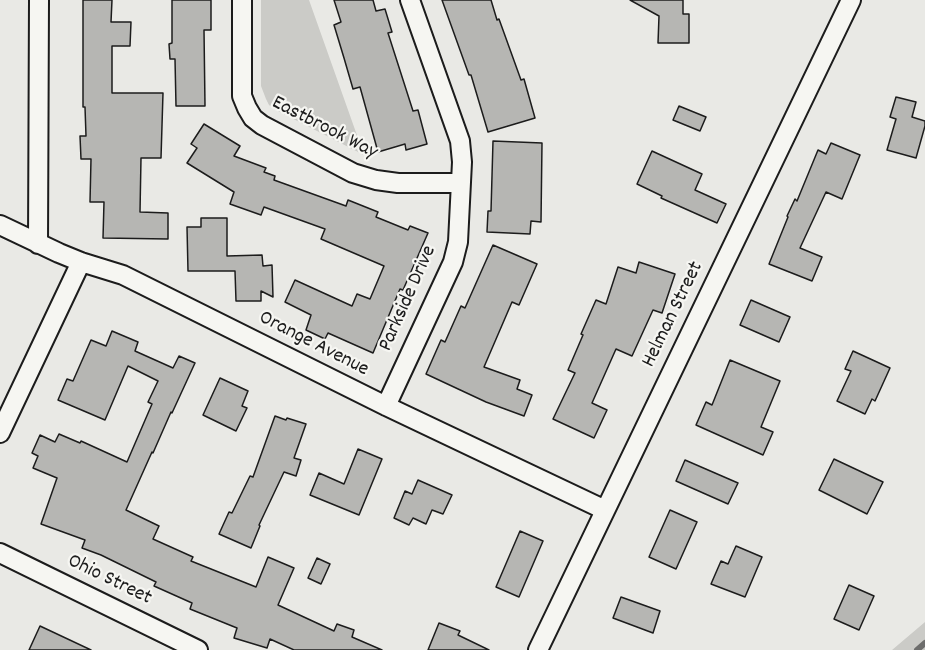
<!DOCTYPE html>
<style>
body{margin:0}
canvas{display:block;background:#e9e9e5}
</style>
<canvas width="925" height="650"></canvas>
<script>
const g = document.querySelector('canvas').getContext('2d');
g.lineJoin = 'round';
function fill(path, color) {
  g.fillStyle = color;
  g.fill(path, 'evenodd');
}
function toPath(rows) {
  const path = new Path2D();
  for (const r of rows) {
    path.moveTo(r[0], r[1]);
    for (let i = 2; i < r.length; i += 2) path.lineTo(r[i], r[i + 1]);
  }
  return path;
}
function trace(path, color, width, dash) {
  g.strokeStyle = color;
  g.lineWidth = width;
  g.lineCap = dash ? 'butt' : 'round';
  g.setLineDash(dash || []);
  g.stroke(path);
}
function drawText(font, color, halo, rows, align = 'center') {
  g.font = font + ' Dekko,sans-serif';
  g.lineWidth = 4.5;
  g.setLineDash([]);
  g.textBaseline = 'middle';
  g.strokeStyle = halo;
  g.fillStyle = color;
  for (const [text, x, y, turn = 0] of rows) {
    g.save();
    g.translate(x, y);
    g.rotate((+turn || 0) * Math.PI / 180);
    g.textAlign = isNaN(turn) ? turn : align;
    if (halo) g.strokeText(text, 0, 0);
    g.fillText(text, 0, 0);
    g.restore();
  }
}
fill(toPath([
 [261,0,309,0,364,155,274,109,269,105,266,99,261,86],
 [925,622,925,650,892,650]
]), '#cbcbc7');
trace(toPath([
 [917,650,925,643]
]), '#6d6d6c', 6);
const building = toPath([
 [83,0,112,0,111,22,131,22,130,46,112,46,112,93,163,93,161,158,141,158,140,212,168,213,168,239,103,238,104,202,90,202,91,159,81,159,80,136,86,136,85,107,83,107,83,0],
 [172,0,211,0,211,30,204,30,205,106,176,106,175,59,170,59,169,44,172,43,172,0],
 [334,0,373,0,376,11,385,9,392,32,388,33,413,111,418,110,427,144,406,150,405,144,378,152,360,87,353,89,344,58,334,25,341,22,334,0],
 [442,0,491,0,497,20,499,19,521,80,524,79,535,118,488,132,471,75,469,75,442,0],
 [630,0,683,0,683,14,689,14,689,43,658,43,659,16,630,0],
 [896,97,916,102,912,117,925,121,925,126,916,158,887,150,896,119,890,117,896,97],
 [679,106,706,117,700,131,673,120,679,106],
 [204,124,240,146,234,156,266,168,264,172,275,176,274,180,346,206,348,200,378,212,376,217,408,230,410,226,428,233,403,290,400,289,373,353,328,333,325,339,306,330,311,315,285,302,295,280,352,306,357,294,370,299,384,266,321,239,325,229,264,207,261,215,230,204,234,192,187,163,197,148,191,144,204,124],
 [493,141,542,143,541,222,531,221,530,234,487,232,488,211,491,211,493,141],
 [831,143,860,155,842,199,826,192,800,248,822,257,812,281,769,264,788,217,787,216,795,199,797,201,818,150,826,154,831,143],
 [652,151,702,174,695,190,726,204,717,223,661,198,662,196,637,184,652,151],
 [201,218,227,218,227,256,262,255,263,266,272,265,273,297,261,291,261,301,236,301,235,271,188,271,187,227,201,227,201,218],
 [493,245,537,264,519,305,512,302,484,367,520,380,517,389,532,395,524,416,486,402,426,374,441,340,445,342,461,306,465,308,493,245],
 [639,262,675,274,662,313,653,310,632,356,616,349,592,403,607,410,594,438,553,419,575,373,568,370,583,335,581,334,596,300,606,304,618,267,636,273,639,262],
 [751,300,790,317,779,342,740,325,751,300],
 [112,331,138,342,135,351,173,368,179,356,195,363,172,413,171,412,153,453,152,452,126,510,159,526,153,539,193,557,191,561,256,587,268,557,294,568,278,605,334,631,337,624,354,630,352,637,382,650,294,650,270,639,267,648,234,638,237,628,190,609,192,603,154,586,156,582,101,555,82,548,85,540,41,524,57,478,33,468,38,456,32,453,40,435,55,442,59,434,80,443,81,441,127,462,152,404,148,402,158,381,128,366,105,420,58,400,67,379,73,381,91,340,106,346,112,331],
 [853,351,890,368,875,401,872,399,865,414,837,401,851,371,845,369,853,351],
 [730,360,780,381,761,427,773,432,763,455,696,425,706,402,712,405,730,360],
 [220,378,248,391,242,406,247,408,236,431,203,415,220,378],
 [275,416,286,420,287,418,306,424,294,458,301,460,296,476,284,472,259,525,260,526,251,548,219,534,229,512,232,513,250,476,253,477,275,416],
 [358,449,382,459,359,515,310,495,319,473,344,484,358,449],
 [834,459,883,482,867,514,819,490,834,459],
 [685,460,738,483,728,504,676,481,685,460],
 [418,480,452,495,443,514,432,510,426,524,413,518,409,525,394,518,405,491,412,494,418,480],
 [670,510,697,522,676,569,649,557,670,510],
 [520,531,543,541,519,597,496,587,520,531],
 [736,546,762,557,745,597,711,584,721,561,728,564,736,546],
 [317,558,330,564,321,584,308,578,317,558],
 [849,585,874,596,859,630,834,619,849,585],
 [621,597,660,611,653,633,613,618,621,597],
 [439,623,460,631,458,635,489,650,428,650,439,623],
 [40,626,91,650,29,650,40,626]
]);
fill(building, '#b6b6b3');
trace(building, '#1c1c1c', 1.5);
const street = toPath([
 [242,0,242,96,247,108,253,118,262,125,353,173,376,180,398,183,460,183],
 [0,225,59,253,81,262,123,275,386,406,605,510],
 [38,244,39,0],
 [386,406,453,262,458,242,462,162,460,141,410,0],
 [0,433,81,262],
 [0,553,198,650],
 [538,650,851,0]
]);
trace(street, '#1c1c1c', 22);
trace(street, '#f6f6f2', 18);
drawText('21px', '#1c1c1c', '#f6f6f2', [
 ["Eastbrook Way",324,129,27],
 ["Parkside Drive",409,299,-66],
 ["Helman Street",674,315,-64],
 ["Orange Avenue",313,345,27],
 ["Ohio Street",109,581,26]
]);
</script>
